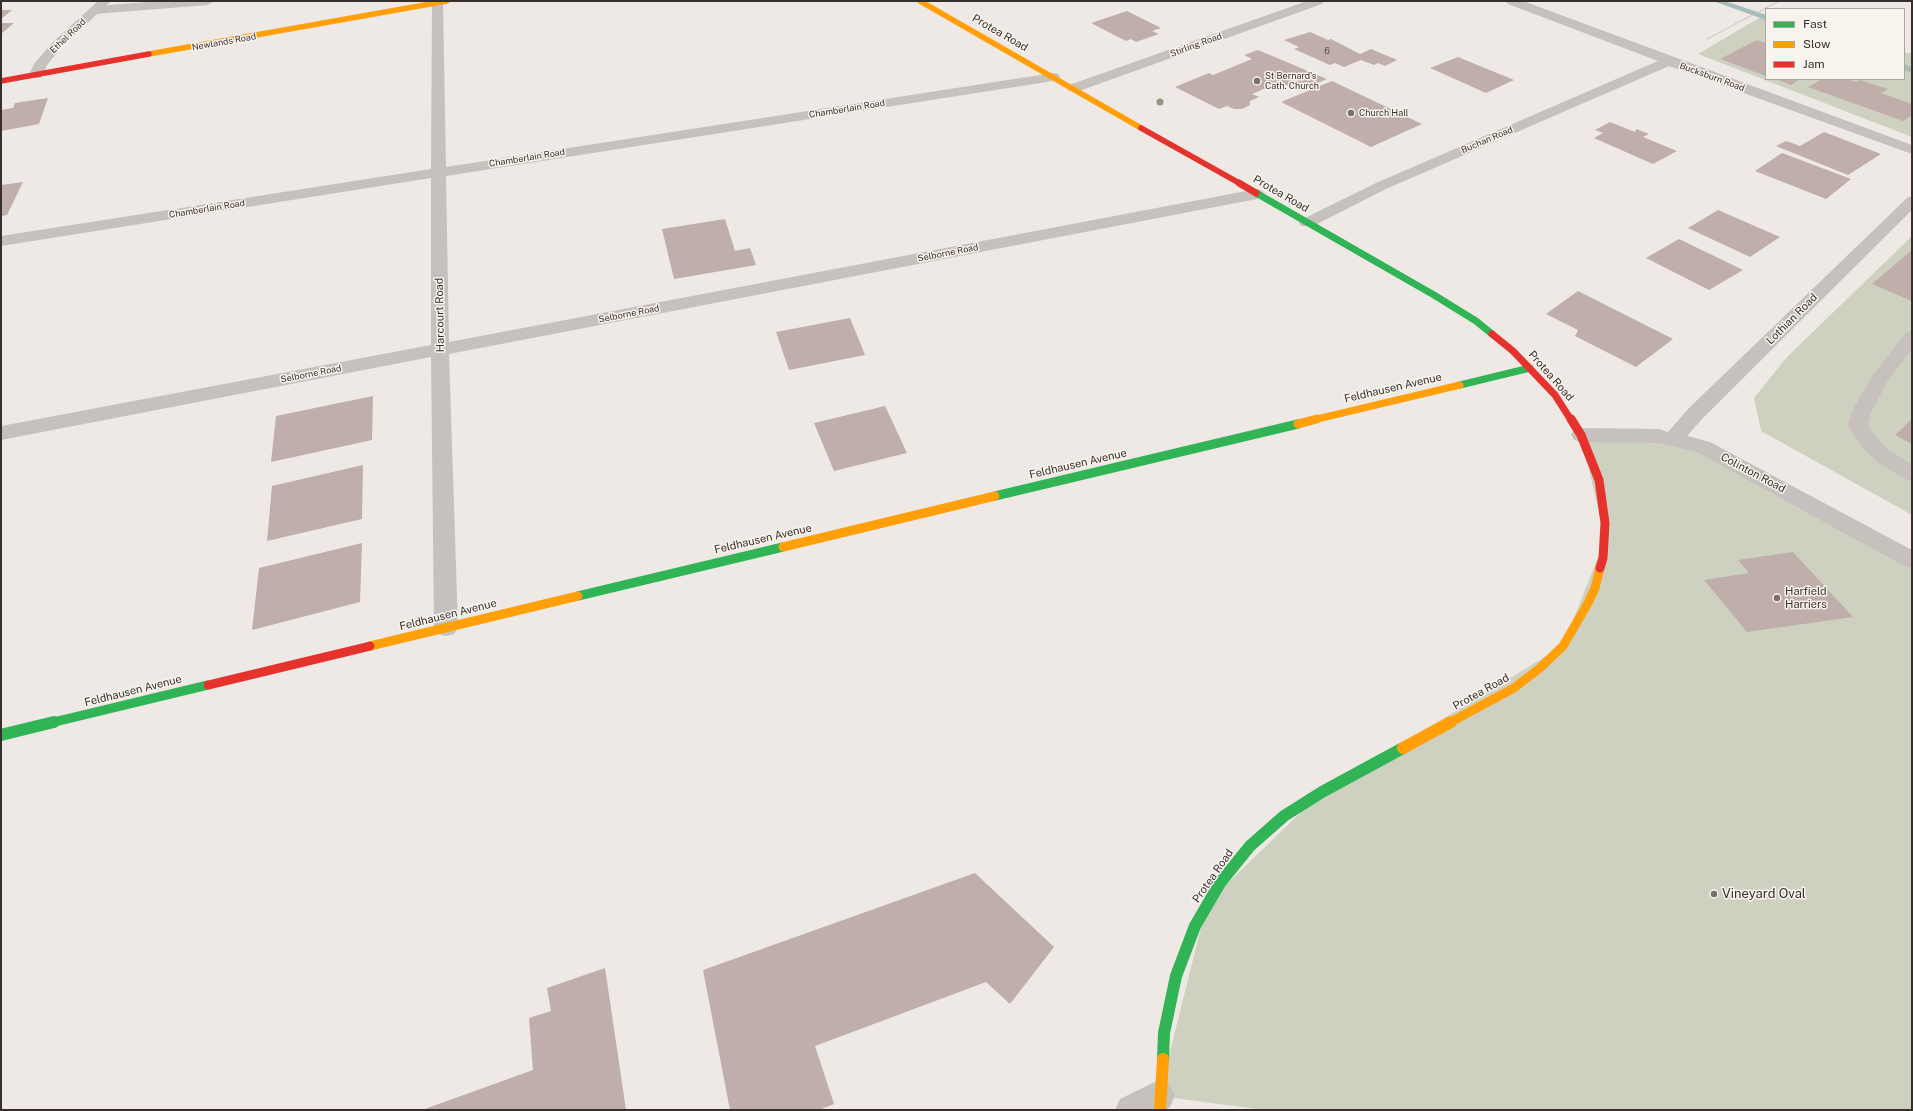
<!DOCTYPE html>
<style>
body{margin:0}
#map{position:relative;width:1913px;height:1111px;overflow:hidden;background:#eee9e4;font-family:"Public Sans",sans-serif}
canvas{display:block}
.frame{position:absolute;inset:0;border:2px solid #372f2c;pointer-events:none}
.legend{position:absolute;left:1765px;top:8px;width:140px;height:72px;box-sizing:border-box;background:#f9f3ed;border:1px solid #aba5a0;margin:0;padding:5px 7px;list-style:none;font-size:12px;color:#372f2c}
.legend li{display:flex;align-items:center;gap:8px;height:20px}
.legend b{width:20px;border:1px solid #aba5a0}
</style>
<div id="map">
<canvas width="1913" height="1111"></canvas>
<div class="frame"></div>
<ul class="legend">
<li><b style="height:5px;background:#30b455"></b>Fast</li>
<li><b style="height:5px;background:#ff9f0a"></b>Slow</li>
<li><b style="height:5px;background:#e5322d"></b>Jam</li>
</ul>
</div>
<script>
const g = document.querySelector('canvas').getContext('2d');
g.lineJoin = 'round';
function fill(path, color) {
  g.fillStyle = color;
  g.fill(path, 'evenodd');
}
function toPath(rows) {
  const path = new Path2D();
  for (const r of rows) {
    path.moveTo(r[0], r[1]);
    for (let i = 2; i < r.length; i += 2) path.lineTo(r[i], r[i + 1]);
  }
  return path;
}
function trace(path, color, width, dash) {
  g.strokeStyle = color;
  g.lineWidth = width;
  g.lineCap = dash ? 'butt' : 'round';
  g.setLineDash(dash || []);
  g.stroke(path);
}
function drawText(font, color, halo, rows, align = 'center') {
  g.font = font + ' "Public Sans",sans-serif';
  g.lineWidth = 3;
  g.setLineDash([]);
  g.textBaseline = 'middle';
  g.strokeStyle = halo;
  g.fillStyle = color;
  for (const [text, x, y, turn = 0] of rows) {
    g.save();
    g.translate(x, y);
    g.rotate((+turn || 0) * Math.PI / 180);
    g.textAlign = isNaN(turn) ? turn : align;
    if (halo) g.strokeText(text, 0, 0);
    g.fillText(text, 0, 0);
    g.restore();
  }
}
fill(toPath([
 [1766,14,1766,79,1904,79,1904,52,1912,54,1912,137,1698,54],
 [1912,236,1912,515,1761,431,1754,398,1787,357],
 [1581,435,1683,441,1912,560,1912,1110,1264,1110,1159,1096,1207,903,1322,792,1563,646,1605,539]
]), '#cfd1c0');
fill(toPath([
 [1713,1,1725,1,1766,15,1766,20,1713,1],
 [1904,64,1912,67,1912,73,1904,70,1904,64]
]), '#a4bdbb');
fill(toPath([
 [1,10,12,10,1,19],
 [1127,11,1161,28,1152,31,1159,34,1136,42,1131,39,1126,41,1091,23],
 [1,23,14,23,1,34],
 [1310,32,1328,40,1331,39,1360,54,1371,49,1397,60,1385,66,1378,63,1374,65,1361,60,1344,67,1335,63,1330,65,1294,49,1299,47,1284,40],
 [1757,40,1766,43,1766,76,1720,59],
 [1258,50,1327,79,1299,91,1280,82,1252,94,1259,97,1250,101,1250,105,1242,109,1234,109,1227,106,1219,109,1175,87,1209,73,1213,75,1252,59,1244,55],
 [1458,57,1514,80,1486,93,1430,68],
 [1776,79,1800,79,1791,85],
 [1822,79,1846,79,1856,82,1860,80,1888,89,1881,93,1912,104,1912,115,1903,121,1808,87],
 [1332,81,1422,124,1371,147,1281,102],
 [48,98,39,124,1,131,1,110,13,108,15,103],
 [1610,122,1635,132,1636,129,1649,134,1643,137,1677,151,1653,164,1594,138,1603,133,1595,130],
 [1824,132,1881,154,1848,175,1776,146,1786,141,1800,146],
 [1782,153,1851,179,1826,199,1755,171],
 [23,182,7,215,1,216,1,185],
 [1718,210,1780,237,1750,257,1688,228],
 [725,219,735,251,750,248,756,265,674,279,662,229],
 [1679,239,1743,270,1709,290,1646,258],
 [1912,250,1912,301,1872,284],
 [1578,291,1673,339,1636,367,1575,336,1578,330,1546,314],
 [850,318,865,355,789,370,776,332],
 [373,396,372,440,271,462,276,416],
 [885,406,907,453,834,471,814,423],
 [1912,419,1912,444,1895,435],
 [363,465,362,519,267,541,272,486],
 [362,543,360,602,252,630,259,568],
 [1793,552,1853,617,1747,632,1704,580,1749,573,1738,560],
 [975,873,1054,947,1010,1004,986,982,815,1046,834,1104,819,1110,730,1110,703,970],
 [605,968,626,1110,422,1110,533,1070,529,1018,551,1011,547,988]
]), '#bfaea9');
trace(toPath([
 [1707,39,1779,1]
]), '#c0bab6', 1.5, [1, 1]);
fill(toPath([
 [163,1,214,1,208,5,95,14,89,10,95,6,163,1],
 [1912,331,1912,349,1887,382,1871,413,1868,425,1875,436,1890,451,1912,464,1912,481,1905,479,1876,461,1861,446,1848,425,1851,413,1872,376,1906,333,1912,331]
]), '#c7c1bd');
fill(toPath([
 [98,1,111,1,60,49,47,65,41,78,31,78,29,75,34,64,52,43,98,1],
 [432,1,442,1,443,3,446,167,1053,73,1058,74,1060,77,1058,80,1053,81,446,176,449,342,1257,189,1262,191,1265,194,1262,197,1257,199,449,354,458,627,454,634,446,636,438,634,434,627,431,357,1,440,1,426,431,345,431,178,1,246,1,236,431,169,432,1],
 [1307,1,1324,1,1322,4,1079,91,1069,91,1067,88,1069,85,1307,1],
 [1506,1,1523,1,1912,145,1912,154,1669,66,1386,189,1313,226,1301,226,1299,223,1301,220,1376,183,1658,61,1508,4,1506,1],
 [1912,196,1912,210,1703,418,1687,436,1710,442,1912,550,1912,568,1904,566,1697,452,1659,443,1581,442,1574,440,1571,435,1574,430,1581,428,1659,429,1668,432,1689,408,1907,198,1912,196],
 [1159,1080,1170,1085,1175,1096,1170,1107,1165,1110,1115,1110,1120,1099,1159,1080]
]), '#c7c1bd');
trace(toPath([
 [1256,193,1434,295,1476,321,1492,334],
 [1460,385,1530,368]
]), '#30b455', 7);
trace(toPath([
 [995,496,1298,424],
 [578,596,783,547],
 [50,723,208,685]
]), '#30b455', 9);
trace(toPath([
 [1,735,54,722],
 [1163,1059,1164,1033,1176,976,1195,926,1220,883,1250,846,1284,816,1322,792,1403,748]
]), '#30b455', 12);
trace(toPath([
 [920,1,1141,128],
 [149,54,447,1]
]), '#ff9f0a', 5.5);
trace(toPath([
 [1313,420,1460,385]
]), '#ff9f0a', 7);
trace(toPath([
 [1298,424,1317,419],
 [783,547,995,496],
 [370,646,578,596],
 [1449,723,1514,688,1540,668,1563,646,1588,603,1595,588,1600,568]
]), '#ff9f0a', 9);
trace(toPath([
 [1403,748,1451,722],
 [1160,1110,1163,1059]
]), '#ff9f0a', 12);
trace(toPath([
 [1,81,149,54],
 [1141,128,1241,184]
]), '#e5322d', 5.5);
trace(toPath([
 [1239,183,1256,193],
 [1492,334,1513,351,1555,395,1571,420]
]), '#e5322d', 7);
trace(toPath([
 [1571,419,1581,435,1599,480,1605,523,1603,558,1600,568],
 [208,685,370,646]
]), '#e5322d', 9);
g.fillStyle = '#939682';
for (const [x, y] of [
 [1160,102]
]) {
  g.beginPath();
  g.arc(x, y, 3.5, 0, 2 * Math.PI);
  g.fill();
}
for (const [x, y, r, color] of [
 [1257,81,4,"#77706c"],
 [1351,113,4,"#77706c"],
 [1777,598,4,"#77706c"],
 [1714,894,4,"#77706c"]
]) {
  const dot = new Path2D();
  dot.arc(x, y, r, 0, 2 * Math.PI);
  g.fillStyle = color;
  g.fill(dot);
  trace(dot, '#f9f3ed', 1.5);
}
drawText('9px', '#372f2c', '#f9f3ed', [
 ["Ethel Road",68,36,-44],
 ["Newlands Road",224,42,-10],
 ["Stirling Road",1196,45,-20],
 ["Bucksburn Road",1712,77,20],
 ["Chamberlain Road",847,109,-9],
 ["Buchan Road",1487,140,-23],
 ["Chamberlain Road",527,158,-9],
 ["Chamberlain Road",207,209,-9],
 ["Selborne Road",948,253,-11],
 ["Selborne Road",629,314,-11],
 ["Selborne Road",311,374,-11]
]);
drawText('9px', '#594f4b', null, [
 ["6",1327,51]
]);
drawText('9px', '#372f2c', '#f9f3ed', [
 ["St Bernard's",1265,76],
 ["Cath. Church",1265,86],
 ["Church Hall",1359,113]
], 'left');
drawText('11px', '#372f2c', '#f9f3ed', [
 ["Protea Road",1000,33,30],
 ["Protea Road",1281,194,30],
 ["Harcourt Road",440,315,-91],
 ["Lothian Road",1792,319,-45],
 ["Protea Road",1551,376,49],
 ["Feldhausen Avenue",1393,388,-13],
 ["Feldhausen Avenue",1078,464,-13],
 ["Colinton Road",1753,473,28],
 ["Feldhausen Avenue",763,539,-13],
 ["Feldhausen Avenue",448,615,-14],
 ["Feldhausen Avenue",133,691,-14],
 ["Protea Road",1481,692,-29],
 ["Protea Road",1213,876,-55]
]);
drawText('11px', '#372f2c', '#f9f3ed', [
 ["Harfield",1785,592],
 ["Harriers",1785,605]
], 'left');
drawText('13px', '#372f2c', '#f9f3ed', [
 ["Vineyard Oval",1722,894]
], 'left');
</script>
